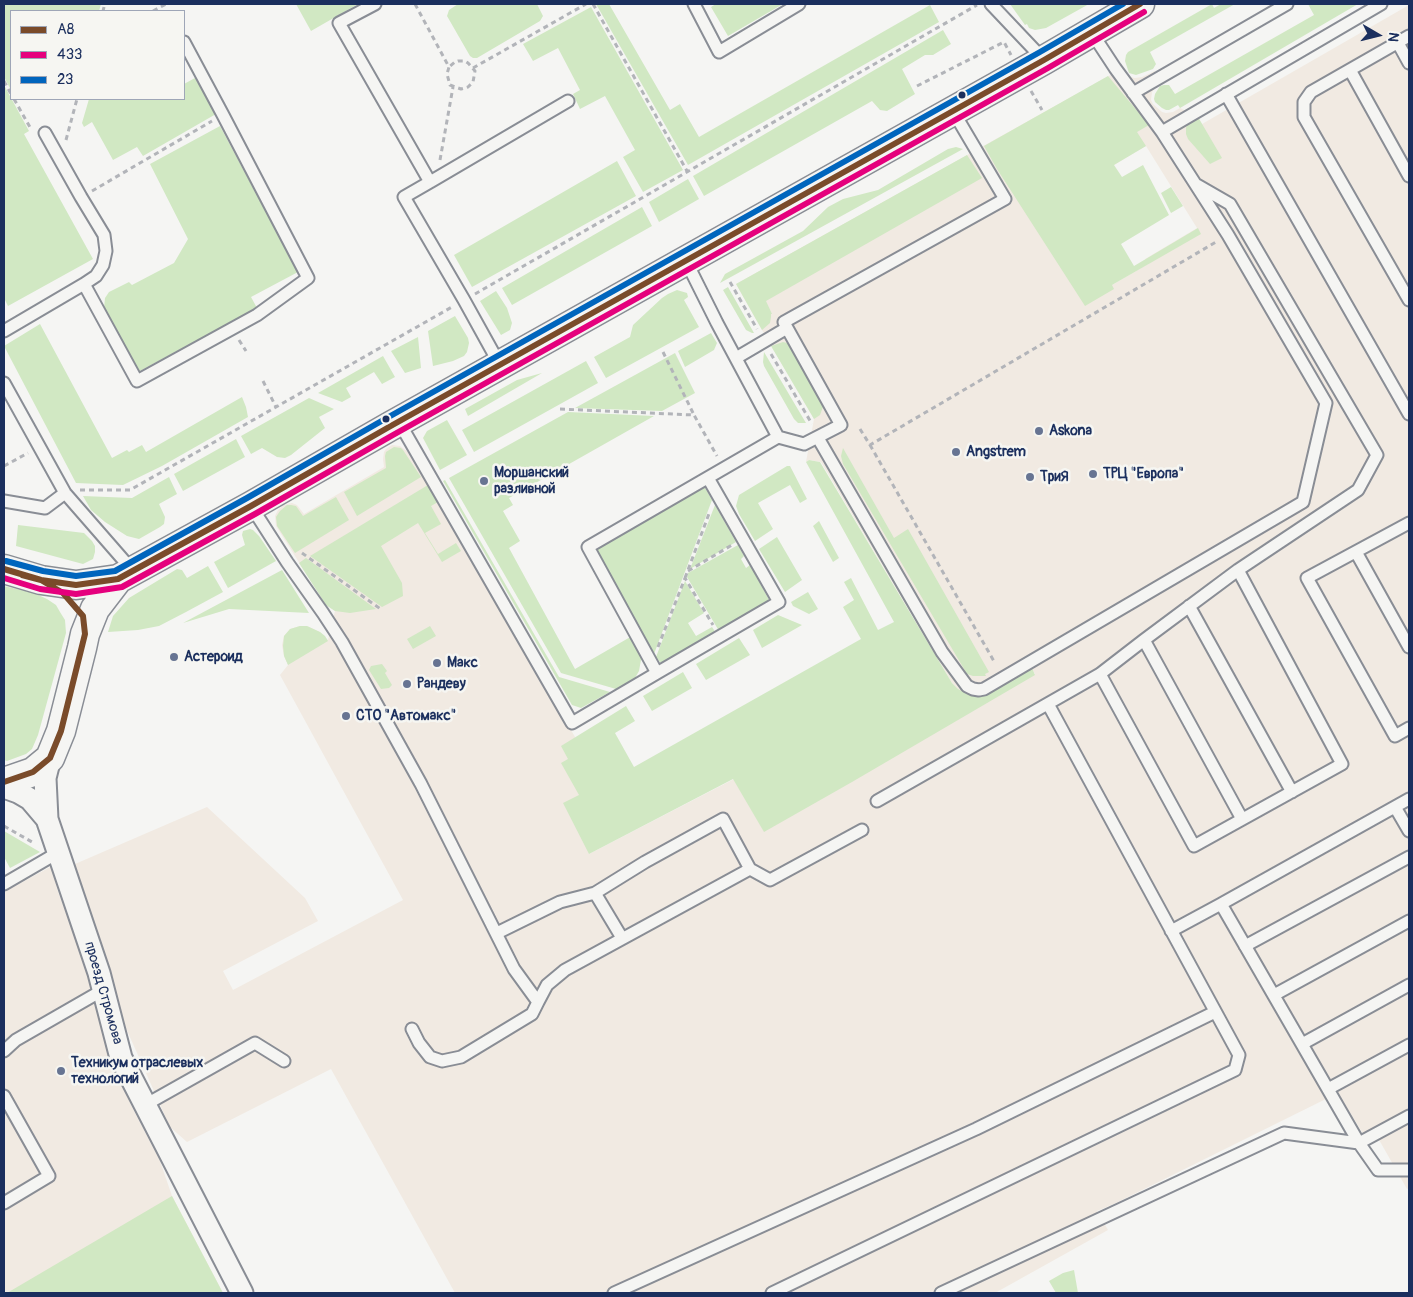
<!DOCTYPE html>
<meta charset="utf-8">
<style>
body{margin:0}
#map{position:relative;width:1413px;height:1297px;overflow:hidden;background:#f5f5f3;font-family:Pangolin,sans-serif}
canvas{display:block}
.frame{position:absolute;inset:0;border:5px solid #1b2f5e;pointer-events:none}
.legend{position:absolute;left:10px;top:10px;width:175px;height:90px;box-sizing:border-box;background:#f6f6f2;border:1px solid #9ea6b7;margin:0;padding:6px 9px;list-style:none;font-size:15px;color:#1b2f5e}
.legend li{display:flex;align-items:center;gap:10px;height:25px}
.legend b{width:25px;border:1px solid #9ea6b7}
.north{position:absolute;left:1353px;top:10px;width:50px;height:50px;-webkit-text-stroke:4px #f6f6f2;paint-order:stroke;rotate:98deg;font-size:14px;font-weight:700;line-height:20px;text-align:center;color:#1b2f5e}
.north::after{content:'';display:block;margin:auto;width:18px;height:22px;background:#1b2f5e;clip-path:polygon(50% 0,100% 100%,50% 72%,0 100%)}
</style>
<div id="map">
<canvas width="1413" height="1297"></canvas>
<div class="frame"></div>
<ul class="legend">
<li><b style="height:6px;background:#7a4b2a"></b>А8</li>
<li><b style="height:6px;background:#e5007d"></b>433</li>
<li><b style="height:6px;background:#0065bd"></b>23</li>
</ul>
<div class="north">N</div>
</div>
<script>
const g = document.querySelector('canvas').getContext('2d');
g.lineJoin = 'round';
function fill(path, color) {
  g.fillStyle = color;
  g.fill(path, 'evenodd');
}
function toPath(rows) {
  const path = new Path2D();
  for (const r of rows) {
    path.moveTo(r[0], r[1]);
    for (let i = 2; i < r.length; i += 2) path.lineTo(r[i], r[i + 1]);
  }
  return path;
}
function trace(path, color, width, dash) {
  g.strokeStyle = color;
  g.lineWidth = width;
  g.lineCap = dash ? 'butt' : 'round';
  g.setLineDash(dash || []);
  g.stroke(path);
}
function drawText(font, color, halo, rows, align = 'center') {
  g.font = font + ' Pangolin,sans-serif';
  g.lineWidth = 5;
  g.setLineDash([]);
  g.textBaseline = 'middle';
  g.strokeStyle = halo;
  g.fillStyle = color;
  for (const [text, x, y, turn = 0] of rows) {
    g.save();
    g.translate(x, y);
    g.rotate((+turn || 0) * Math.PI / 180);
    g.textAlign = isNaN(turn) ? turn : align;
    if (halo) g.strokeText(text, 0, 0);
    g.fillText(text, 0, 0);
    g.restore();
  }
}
fill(toPath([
 [1409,5,1409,1188,1407,1189,1378,1138,1368,1142,1338,1093,1114,1204,1097,1211,1108,1230,995,1293,455,1293,331,1069,187,1142,170,1127,121,1017,75,864,207,807,305,898,318,921,223,971,233,990,403,900,280,675,288,665,284,656,282,645,284,636,290,629,300,626,307,626,320,632,328,640,335,611,326,605,276,526,275,516,278,510,283,505,292,503,297,505,304,514,384,467,383,459,384,452,386,449,392,445,400,446,408,452,575,737,589,854,734,779,764,831,1035,674,1032,669,985,695,967,694,958,690,952,683,821,462,809,460,806,462,814,419,762,330,736,284,1123,68,1130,77,1135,78,1142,77,1155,71,1161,83,1158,85,1152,92,1151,100,1153,104,1162,112,1166,113,1173,112,1180,108,1198,117,1202,124],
 [1146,146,1197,228,1145,259,1148,264,1112,285,1114,165],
 [52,866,57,889,91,979,105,1037,131,1105,160,1161,172,1196,223,1293,4,1293,4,892]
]), '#f1eae2');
fill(toPath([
 [4,4,101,4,99,11,11,11,11,90,4,77],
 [296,4,358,4,311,31],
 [458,4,537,4,543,16,540,21,477,58,473,58,470,56,447,16,449,10],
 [596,4,609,4,670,110,680,104,699,137,930,5,939,22,688,165],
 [716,4,783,4,728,36,711,7],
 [1010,4,1089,4,1046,28,1035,30,1029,28,1027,24,1025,25],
 [1212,4,1214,8,1221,4,1235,4,1150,52,1156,64,1153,69,1136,75,1129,73,1125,61,1126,55,1128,52],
 [1308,4,1358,4,1180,108,1178,105,1169,110,1166,110,1162,108,1155,102,1154,99,1155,94,1160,86,1164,85,1169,85,1175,94,1314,15],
 [591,7,683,170,643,192,623,157,635,150,605,96,580,109,573,94,580,90,558,48,533,61,523,44],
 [943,30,951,44,933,55,925,55,902,69,915,94,887,111,880,110,872,101,704,196,693,176],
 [1108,76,1149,125,1137,132,1146,146,1114,165,1122,177,1143,165,1169,215,1121,244,1134,266,1198,228,1201,234,1112,285,1114,289,1085,306,997,169,984,146],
 [195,78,216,114,143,156,137,147,113,160,92,122,84,127,82,123,89,99,184,99,184,84],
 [4,85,29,131,24,134,93,259,8,306,4,298],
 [1198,117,1222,158,1210,164,1188,139,1186,134,1186,128,1188,123],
 [220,126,298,272,251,297,257,308,138,372,104,308,105,298,109,292,129,282,132,285,174,263,188,239,150,164],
 [956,147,963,149,720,283,725,274,803,231,828,207,843,199,878,190,948,149],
 [967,155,982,178,766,301,772,314,771,314,771,317,770,323,762,330,736,284],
 [617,161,636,196,472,287,454,255],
 [688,179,699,199,659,222,649,202],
 [1171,187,1183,206,1171,213,1161,193],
 [642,207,652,226,512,305,502,288],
 [728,287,754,333,752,333,746,330,723,290],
 [677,290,687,293,688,297,684,300,699,327,606,378,594,357,630,337,633,325,662,298,668,294],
 [496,291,507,308,512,323,510,330,501,335,480,301],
 [455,316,468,338,469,343,467,352,464,356,453,361,433,366,428,331],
 [40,324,112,458,127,450,129,452,142,445,146,452,242,397,246,407,248,417,162,466,123,485,76,483,4,346],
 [711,333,717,343,714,350,685,367,678,351],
 [418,337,421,368,405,373,391,351],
 [783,342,791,344,824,404,820,415,814,419,771,346],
 [764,352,806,423,798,423,794,419,764,366,763,362],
 [675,353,695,393,662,411,575,408],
 [383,356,395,377,382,384,374,372,346,388,351,397,342,402,318,393],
 [586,361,598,383,474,452,462,430],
 [542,373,468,416,465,409,517,380],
 [309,398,334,409,319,417,325,428,291,455,285,458,277,457,262,448,251,454,241,436],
 [568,412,654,416,509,498,513,505,503,511,520,541,509,548,575,669,632,636,642,654,639,671,635,678,616,689,561,673,449,478],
 [447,420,467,455,440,470,423,438,427,431],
 [236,439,245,457,183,491,174,474],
 [394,447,401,448,403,450,421,477,357,516,344,492,386,468,385,456,386,452],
 [843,448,894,538,908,529,989,672,985,674,986,676,973,676,967,674,843,464,841,456],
 [809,460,820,462,952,683,958,689,967,694,985,695,1032,668,1035,675,852,782,764,832,733,779,589,854,563,803,579,795,561,763,568,759,561,746,626,706,635,721,615,733,634,767,861,639,843,607,854,600,844,582,851,578,878,630,894,622,806,462],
 [787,466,790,466,807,499,800,503,790,485,758,503,773,529,755,541,739,514,736,506,739,495],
 [169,477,177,494,159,504,165,517,164,524,160,527,139,539,127,536,105,522,91,510,83,496,132,498],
 [445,480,559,677,610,692,581,708,572,705,443,481],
 [428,485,438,502,431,506,441,524,425,533,438,554,456,543,461,551,442,562,418,523,381,546,402,583,403,596,382,607,310,556],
 [704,486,712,500,654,654,594,549],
 [336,497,349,520,295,553,277,526,276,517,280,511,287,505,291,505,296,506,303,516],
 [715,505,736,542,690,569],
 [819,521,839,558,833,562,813,526],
 [18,525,84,533,92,541,95,546,95,552,93,559,83,564,16,546],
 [250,529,253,530,259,536,276,561,228,588,214,562,245,545,242,535,243,531],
 [777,537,802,580,785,592,759,549],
 [738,545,744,556,741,559,746,568,750,565,768,598,769,601,719,631,687,577,688,573],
 [306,558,376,609,350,613,335,611,326,605,299,563],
 [208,566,223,592,186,612,159,626,138,630,108,632,113,616,129,598,177,569,182,570,187,578],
 [282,570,309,613,229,609,183,623],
 [685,581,704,613,688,623,696,636,712,627,716,633,664,662,660,662,656,657],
 [4,586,34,593,47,599,56,605,60,612,65,620,66,633,38,735,32,749,26,754,7,761,4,760],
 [808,592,818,609,809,614,793,606,791,602],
 [778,615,802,625,762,648,753,630],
 [300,626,307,626,320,632,325,636,328,641,288,665,284,656,283,646,284,636,290,629],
 [430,626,436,636,413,649,407,639],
 [739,638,750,655,706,680,696,664],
 [382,664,387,671,385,673,392,685,389,688,381,689,369,670,371,666],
 [683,672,692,688,652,711,643,696],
 [4,831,40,852,10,868,4,857],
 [172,1196,223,1293,7,1293],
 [1074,1270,1078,1293,1056,1293,1049,1281,1063,1273]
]), '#d1e8c3');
const lane = toPath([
 [375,4,339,23,430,182,404,197,464,300,500,365],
 [694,4,719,52,799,4],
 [991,4,1044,60],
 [1409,36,1311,92,1304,102,1304,117,1409,300],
 [1398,43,1409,63],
 [1350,70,1409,176],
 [1133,93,1287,4],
 [1226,94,1409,414],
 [1162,132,1381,4],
 [45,133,81,197,104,235,106,251,103,265,96,276,84,284],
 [430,182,568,101],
 [787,328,784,322,1005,199,953,111],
 [4,331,84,284,137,381,257,315,308,278,223,115,184,42],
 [736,358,787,328,841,425,804,444,778,437],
 [4,383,65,493,133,571],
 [399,422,572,723,657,673,588,547,778,437,717,323,686,261],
 [818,438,942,652,967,686,973,689,979,690,984,689,1303,502,1326,403,1228,235,1162,132,1115,68,1092,33],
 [4,501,45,508,65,493],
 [251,506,287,562,323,613,342,642,421,784,514,969,538,1002,532,1014,461,1057,442,1061,430,1057,419,1043,412,1029],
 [1409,523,1307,578,1395,736,1409,728],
 [1356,552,1409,647],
 [1189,606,1292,792],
 [1144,640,1242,819],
 [657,673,779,602,708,478],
 [1100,674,1194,846,1342,764,1238,570],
 [1409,799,1221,904,1359,1143,1409,1116],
 [877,801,1100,674,1144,640,1238,570,1358,490,1377,455,1230,204,1197,185],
 [1395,807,1409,831],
 [4,884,59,852],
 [595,893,622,938],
 [1171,931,1221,904],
 [497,933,560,902,595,893,645,862,723,819,750,869,770,880,862,830],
 [1245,946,1409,857],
 [1274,995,1409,921],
 [538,1002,547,985,565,970,750,869],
 [1302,1044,1409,985],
 [4,1051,16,1040,103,990],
 [1328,1089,1409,1045],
 [4,1096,49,1176,4,1203],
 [145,1105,255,1043,284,1061],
 [614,1293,976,1129,1215,1012],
 [772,1293,1235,1070,1239,1055,1048,704],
 [941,1293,1284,1133,1359,1143,1378,1170,1409,1170]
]);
const street = toPath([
 [50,758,45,778,47,819,99,973,121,1058,242,1293],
 [4,787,18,792,30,799,47,819]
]);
const secondary = toPath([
 [4,569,41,580,76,585,118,579,251,506,389,427,1044,60,1140,4],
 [4,782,33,772,50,758,61,731,82,648,85,634,95,609,118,579]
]);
trace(lane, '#898d95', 15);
trace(street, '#898d95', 25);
trace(secondary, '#898d95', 31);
trace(toPath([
 [415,4,449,67,447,74,450,85,461,89,468,87,473,82,475,71,468,63,465,61,458,61,455,62,449,67],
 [593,4,687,171],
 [103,11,104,7],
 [153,11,166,4],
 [473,68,586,4],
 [4,81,11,94],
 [917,86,1004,42,1011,55],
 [1031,91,1042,110],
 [14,99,31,129],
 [66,140,77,99],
 [440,160,453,87],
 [92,191,212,121],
 [730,282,757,329],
 [475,294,977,5],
 [239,340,246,351],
 [663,352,694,415],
 [771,354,812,424],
 [263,381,276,407],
 [560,409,694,415,717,456],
 [860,429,870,445,1216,242],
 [870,445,995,663],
 [4,466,28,453],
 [80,490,130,490,452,307],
 [302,553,382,610],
 [688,571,732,545],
 [685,578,710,511],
 [658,647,685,578,713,625],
 [4,826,32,842,34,840]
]), '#b2b4b9', 3, [5, 4]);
trace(lane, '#f5f5f3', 11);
trace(street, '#f5f5f3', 21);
trace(secondary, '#f5f5f3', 28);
trace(toPath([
 [4,569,41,580,76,585,118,579,251,506,389,427,1044,60,1140,4],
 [4,782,33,772,50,758,61,731,85,634,83,616,63,593,41,580,22,575]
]), '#7a4b2a', 6);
trace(toPath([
 [4,578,40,589,76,594,122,587,255,514,393,435,1048,68,1144,12]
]), '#e5007d', 6);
trace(toPath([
 [6,561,43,571,76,576,115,571,247,498,385,419,1040,52,1123,4]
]), '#0065bd', 6);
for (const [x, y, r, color] of [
 [962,95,4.5,"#1b2f5e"],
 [386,419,4.5,"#1b2f5e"],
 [1039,431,5,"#677492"],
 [956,452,5,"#677492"],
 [1093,474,5,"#677492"],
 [1030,477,5,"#677492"],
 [484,481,5,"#677492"],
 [174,657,5,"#677492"],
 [437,663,5,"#677492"],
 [407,684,5,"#677492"],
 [346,716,5,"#677492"],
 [61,1071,5,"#677492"]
]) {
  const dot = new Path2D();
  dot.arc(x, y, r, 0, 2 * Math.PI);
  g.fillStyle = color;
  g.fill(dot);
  trace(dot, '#f6f6f2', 2);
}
drawText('bold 14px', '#1b2f5e', '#f6f6f2', [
 ["Askona",1049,431],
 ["Angstrem",966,452],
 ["Моршанский",494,473],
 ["разливной",494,489],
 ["ТРЦ \"Европа\"",1103,474],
 ["ТриЯ",1040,477],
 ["Астероид",184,657],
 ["Макс",447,663],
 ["Рандеву",417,684],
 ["СТО \"Автомакс\"",356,716],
 ["Техникум отраслевых",71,1063],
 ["технологий",71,1079]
], 'left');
drawText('14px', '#1b2f5e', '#f6f6f2', [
 ["проезд Стромова",103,993,74]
]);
</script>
